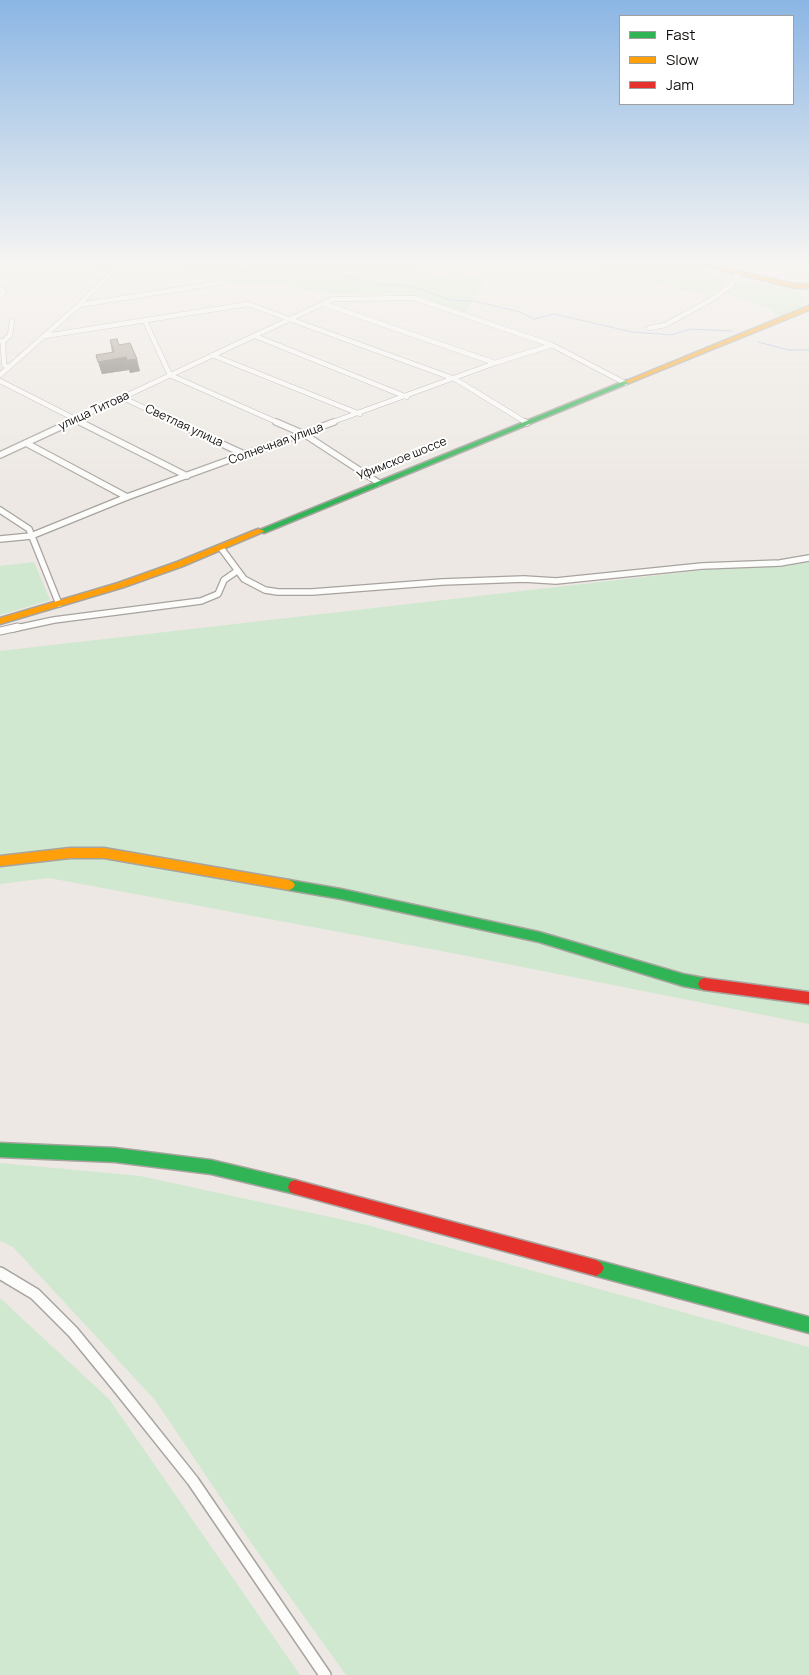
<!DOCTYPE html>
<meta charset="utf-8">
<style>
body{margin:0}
#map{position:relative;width:809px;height:1675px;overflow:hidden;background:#ede8e3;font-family:Manrope,sans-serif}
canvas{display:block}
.legend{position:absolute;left:619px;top:15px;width:175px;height:90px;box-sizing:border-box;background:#fff;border:1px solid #a09f9d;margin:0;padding:6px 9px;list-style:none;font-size:15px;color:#110e0b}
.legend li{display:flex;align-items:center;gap:10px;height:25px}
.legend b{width:25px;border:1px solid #a09f9d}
</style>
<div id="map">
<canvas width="809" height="1675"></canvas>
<ul class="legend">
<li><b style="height:6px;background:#30b455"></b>Fast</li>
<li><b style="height:6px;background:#ff9f0a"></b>Slow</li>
<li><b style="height:6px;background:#e5322d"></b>Jam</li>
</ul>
</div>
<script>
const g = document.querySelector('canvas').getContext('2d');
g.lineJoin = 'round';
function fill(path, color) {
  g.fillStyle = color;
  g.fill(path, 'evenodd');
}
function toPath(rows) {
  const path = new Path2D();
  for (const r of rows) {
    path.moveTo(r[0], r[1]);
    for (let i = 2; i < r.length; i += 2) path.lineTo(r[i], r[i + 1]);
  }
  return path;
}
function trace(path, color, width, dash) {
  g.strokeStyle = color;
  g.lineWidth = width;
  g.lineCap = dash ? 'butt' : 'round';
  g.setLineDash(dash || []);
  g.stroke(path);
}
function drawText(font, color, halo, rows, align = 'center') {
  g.font = font + ' Manrope,sans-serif';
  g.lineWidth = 4;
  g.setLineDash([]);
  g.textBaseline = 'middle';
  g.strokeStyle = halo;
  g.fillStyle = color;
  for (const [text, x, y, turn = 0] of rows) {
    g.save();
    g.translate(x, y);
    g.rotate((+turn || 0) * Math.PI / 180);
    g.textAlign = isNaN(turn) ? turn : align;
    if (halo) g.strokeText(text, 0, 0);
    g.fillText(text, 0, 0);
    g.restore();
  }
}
fill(toPath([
 [52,263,425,263,415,269,443,276,453,270,486,281,465,312,409,294,329,294,279,284,230,284,215,279,180,274,182,268,155,270,116,268,111,273,50,267],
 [569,263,673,263,719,274,725,278,726,284,710,296],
 [749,280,799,293,804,300,802,306,782,316,775,314,772,310,765,307,722,292,735,283],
 [809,558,809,1024,452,953,49,878,0,884,0,651],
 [34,562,50,600,0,615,0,566],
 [0,1163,140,1176,367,1225,809,1347,809,1675,346,1675,254,1547,155,1400,13,1247,0,1241],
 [0,1298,109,1399,300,1675,0,1675]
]), '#d0e8d0');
trace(toPath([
 [217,263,226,268,228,272,233,273,260,268,281,269,292,272,312,268,330,276,359,277,363,281,373,281,379,285,401,285,420,289,450,300,474,301,520,312,534,319,554,314,632,332,671,335,691,329,732,331],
 [758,342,789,350,809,350]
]), '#a1b8dd', 1);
const streetFar3 = toPath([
 [0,288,4,293,0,295],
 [324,304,495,363],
 [79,305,219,283],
 [145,321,170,375,279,423],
 [649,328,665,325,711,300,732,285,738,273],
 [45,336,248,304,455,379,527,423],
 [255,336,407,397],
 [0,341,3,342,4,365,8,367],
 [3,342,10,335,12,321],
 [212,355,360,414],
 [0,375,79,305,111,272],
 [0,381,83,423],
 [123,398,177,423],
 [68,423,333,299,414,298,552,345,625,383],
 [330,423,495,363,552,345]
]);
const streetFar2 = toPath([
 [80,422,187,476],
 [174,422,246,455],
 [276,422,304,434,379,483],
 [525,422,527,423],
 [26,443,127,497],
 [0,455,71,422],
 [0,510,29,529,59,604],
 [0,539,31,536,127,497,334,422],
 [221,548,244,579,265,590,278,592,312,592,442,582,524,579,556,581,702,566,780,563,809,558],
 [12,629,54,620,201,601,218,594,224,580,237,571]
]);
const streetFar1 = toPath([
 [0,631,18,627]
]);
const street = toPath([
 [0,1273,35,1294,73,1332,118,1387,193,1481,325,1675]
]);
const fast = toPath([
 [627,380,630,382,629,383,264,533,257,531,627,380],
 [289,880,341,889,539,932,683,974,704,978,708,980,710,984,708,988,704,990,683,986,539,942,341,899,289,890,285,888,283,885,285,882,289,880],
 [0,1143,115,1148,211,1160,295,1180,300,1182,302,1187,300,1192,295,1194,211,1174,115,1162,0,1157,0,1143],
 [596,1260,809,1317,809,1333,596,1276,591,1273,588,1268,591,1263,596,1260]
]);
const slow = toPath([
 [692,263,702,263,795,284,809,284,809,288,795,288,692,263],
 [809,306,809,310,629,383,624,382,809,306],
 [258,529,265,531,183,566,124,587,0,624,0,618,118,583,177,562,258,529],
 [70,848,104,848,289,880,293,882,295,885,293,888,289,890,104,858,70,858,0,866,0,856,70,848]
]);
const jam = toPath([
 [704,978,809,992,809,1004,704,990,700,988,698,984,700,980,704,978],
 [295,1180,596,1260,601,1263,604,1268,601,1273,596,1276,295,1194,290,1192,288,1187,290,1182,295,1180]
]);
trace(streetFar3, '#a7a39f', 5.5);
trace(streetFar2, '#a7a39f', 8);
trace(streetFar1, '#a7a39f', 9);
trace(street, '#a7a39f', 14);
trace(fast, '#a7a39f', 3);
trace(slow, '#a7a39f', 3);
trace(jam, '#a7a39f', 3);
trace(streetFar3, '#fcfcfb', 4.5);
trace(streetFar2, '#fcfcfb', 5.5);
trace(streetFar1, '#fcfcfb', 7);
trace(street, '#fcfcfb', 11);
fill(fast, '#30b455');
fill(slow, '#ff9f0a');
fill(jam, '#e5322d');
fill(toPath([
 [110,340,119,345,140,371,130,373,129,370,102,374,96,355,112,353]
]), '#90867c');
fill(toPath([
 [126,357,129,370,102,374,98,362],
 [137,359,140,371,130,373,127,360]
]), '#756d65');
const building = toPath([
 [117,339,119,345,130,343,137,359,127,360,126,357,98,362,96,355,114,352,110,340,117,339]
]);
fill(building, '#a79c90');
trace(building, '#756d65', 1);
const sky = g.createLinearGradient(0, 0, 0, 497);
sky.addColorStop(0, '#8bb6e4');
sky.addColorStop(0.53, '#f7f5f2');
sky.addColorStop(1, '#f7f5f200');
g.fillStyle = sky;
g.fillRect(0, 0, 809, 497);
drawText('12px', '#110e0b', '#fff', [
 ["улица Титова",94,411,-25],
 ["Светлая улица",184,426,25],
 ["Солнечная улица",276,444,-20],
 ["Уфимское шоссе",402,459,-22]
]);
</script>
